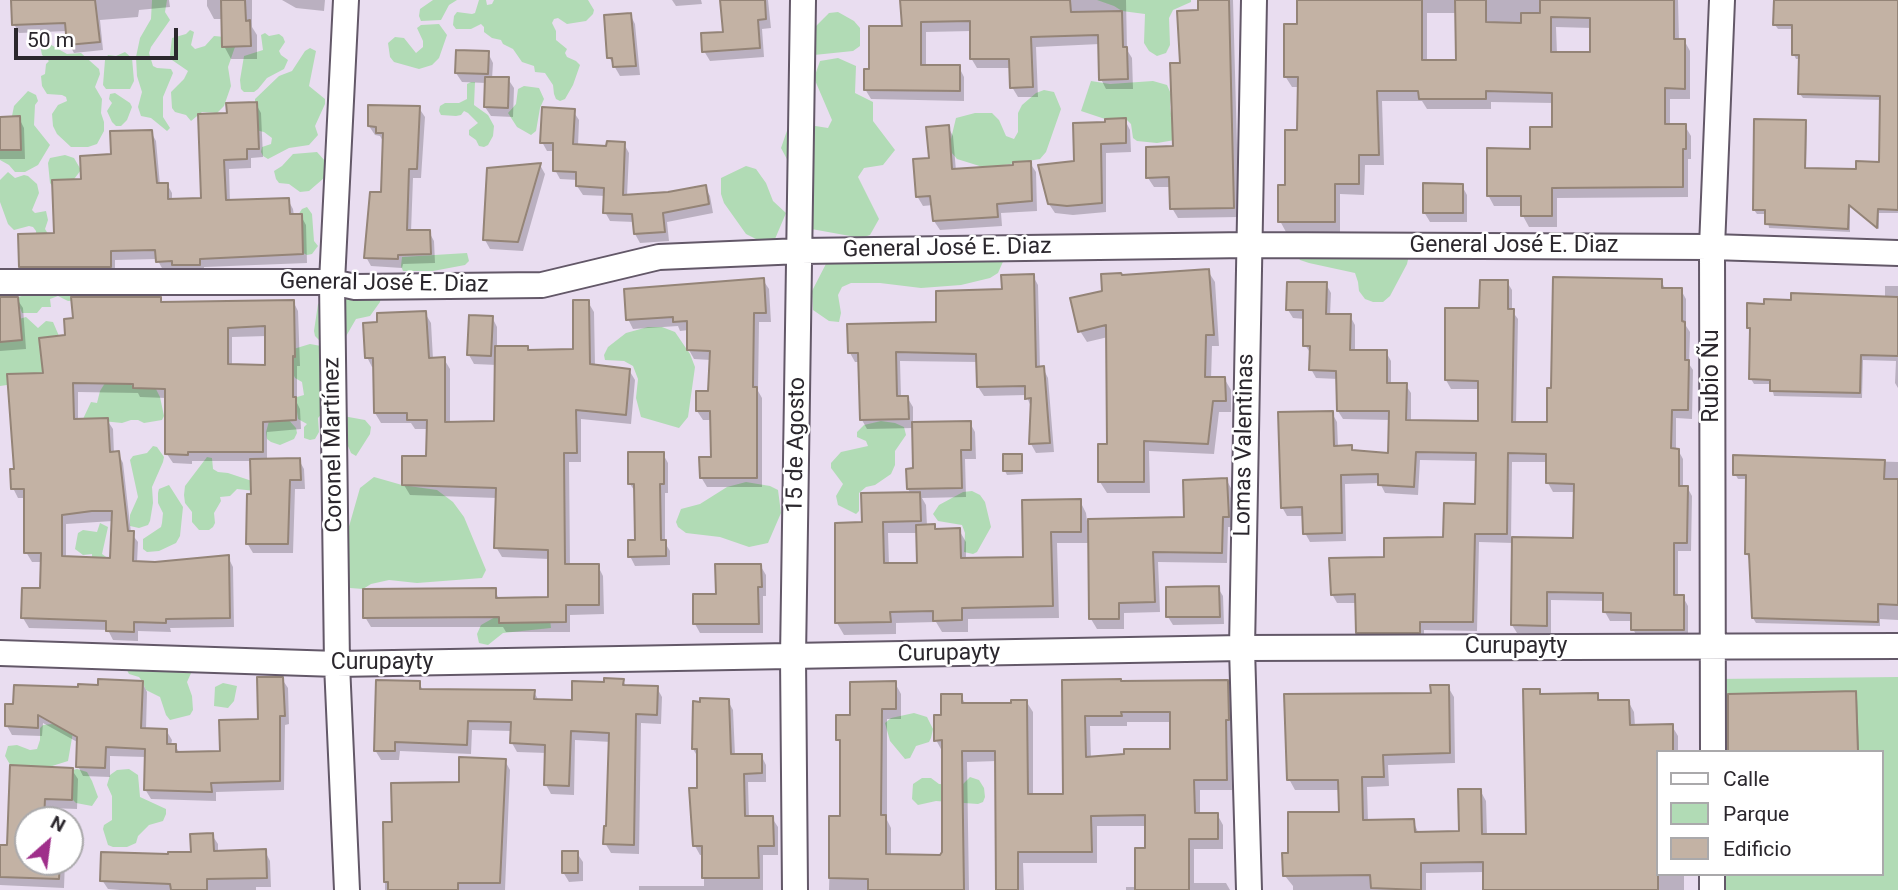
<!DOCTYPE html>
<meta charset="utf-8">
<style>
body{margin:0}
#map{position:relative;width:1898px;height:890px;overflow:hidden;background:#e9ddf0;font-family:Roboto,sans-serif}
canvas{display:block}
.legend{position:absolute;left:1656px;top:750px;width:228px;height:126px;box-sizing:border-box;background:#fff;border:2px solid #aaa9ab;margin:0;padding:9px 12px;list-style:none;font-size:21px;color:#2b272d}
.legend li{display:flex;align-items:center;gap:14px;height:35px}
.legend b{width:35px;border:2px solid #aaa9ab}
.north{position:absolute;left:14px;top:806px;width:70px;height:70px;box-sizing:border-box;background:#fff;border:2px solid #aaa9ab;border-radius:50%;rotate:28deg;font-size:19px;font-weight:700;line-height:28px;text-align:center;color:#2b272d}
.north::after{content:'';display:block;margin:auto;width:24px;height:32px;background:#9f2e8a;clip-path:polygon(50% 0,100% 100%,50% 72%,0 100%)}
.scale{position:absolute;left:14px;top:28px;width:164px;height:32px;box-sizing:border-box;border:4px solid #2b272d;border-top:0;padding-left:9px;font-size:21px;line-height:24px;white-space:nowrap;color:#2b272d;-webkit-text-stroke:5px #fff;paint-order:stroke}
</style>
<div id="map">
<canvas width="1898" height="890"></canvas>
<ul class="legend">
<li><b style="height:9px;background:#fff"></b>Calle</li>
<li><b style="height:19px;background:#b1dbb5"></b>Parque</li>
<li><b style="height:19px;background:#c3b2a4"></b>Edificio</li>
</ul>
<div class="north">N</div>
<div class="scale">50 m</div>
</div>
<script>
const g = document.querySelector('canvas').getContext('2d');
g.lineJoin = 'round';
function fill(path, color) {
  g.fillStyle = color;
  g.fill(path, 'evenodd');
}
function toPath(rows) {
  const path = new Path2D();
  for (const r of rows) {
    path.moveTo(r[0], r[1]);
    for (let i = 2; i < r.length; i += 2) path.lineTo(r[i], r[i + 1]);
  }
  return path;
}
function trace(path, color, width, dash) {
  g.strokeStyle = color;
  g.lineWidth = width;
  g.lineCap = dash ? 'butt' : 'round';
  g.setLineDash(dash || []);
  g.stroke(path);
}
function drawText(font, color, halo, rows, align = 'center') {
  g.font = font + ' Roboto,sans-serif';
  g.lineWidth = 5;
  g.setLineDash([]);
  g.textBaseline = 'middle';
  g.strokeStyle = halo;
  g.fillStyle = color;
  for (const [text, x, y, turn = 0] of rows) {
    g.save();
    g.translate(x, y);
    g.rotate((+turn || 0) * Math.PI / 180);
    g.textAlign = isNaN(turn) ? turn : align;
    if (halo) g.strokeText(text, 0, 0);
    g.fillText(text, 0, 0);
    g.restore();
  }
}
fill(toPath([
 [152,0,167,0,165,12,170,20,151,47,149,53,153,66,157,68,171,69,173,73,163,97,163,117,170,128,167,131,151,118,141,116,138,107,142,92,137,76,136,57,140,38,151,19],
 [433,0,457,0,449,5,441,20,421,21,419,16,420,9],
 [479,0,486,0,487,5,492,4,494,0,588,0,594,10,593,14,586,21,567,24,558,18,554,19,552,23,556,31,556,40,567,49,565,53,567,57,576,61,580,65,573,85,565,99,560,101,556,99,554,94,553,85,545,73,535,72,534,66,522,62,513,49,503,44,501,40,492,38,484,32,484,27,481,24,471,29,456,29,453,25,454,16,457,12,472,14,475,13],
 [1097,0,1191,0,1191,2,1173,10,1169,18,1170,45,1166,53,1157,56,1149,51,1144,43,1145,14,1122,11,1114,6],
 [838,12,854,21,860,28,860,46,853,51,814,55,805,32,816,26,829,13],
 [439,24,447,35,439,58,432,65,419,69,394,62,390,57,388,43,395,37,404,38,416,53,423,47,423,41,417,28,421,25],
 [190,30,194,32,191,45,195,49,205,46,214,36,225,37,235,47,228,67,231,86,224,106,217,113,202,112,191,121,186,115,175,112,172,108,171,92,184,79,188,71,172,60,170,55,172,38,186,34],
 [265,33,269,36,279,34,283,37,285,42,279,51,281,55,288,60,284,69,267,78,258,89,254,92,244,92,241,89,240,80,244,56,263,50,261,35],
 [46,42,67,54,81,53,99,69,100,74,95,87,102,99,101,113,104,122,104,131,97,144,88,147,71,147,57,134,53,126,52,114,58,105,67,101,66,97,62,95,47,94,42,86,41,76,45,74,46,64,49,61,42,55,41,50,42,44],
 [310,48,316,51,309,86,325,99,325,104,315,126,318,135,309,145,289,148,268,159,263,156,261,152,262,147,271,144,272,138,264,132,255,130,255,99,279,76,292,71,305,51],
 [125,52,132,58,134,81,130,89,106,89,103,85,105,60,108,55,116,56],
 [838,58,856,66,855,93,873,102,873,121,895,150,883,165,864,168,858,177,879,219,870,235,861,238,806,228,789,163,781,148,790,122,828,128,832,120,814,78,820,61],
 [1091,81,1110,84,1153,81,1167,85,1171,94,1170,107,1175,140,1157,143,1137,141,1133,138,1131,124,1126,119,1116,121,1105,119,1081,111],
 [471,82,475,82,474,105,488,115,494,126,493,136,488,145,484,147,479,146,476,140,469,135,469,130,478,123,468,113,464,111,461,115,456,116,441,115,439,111,440,106,445,103,459,103,467,99,467,84],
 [524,86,539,88,544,99,540,108,536,131,531,135,517,127,508,113,516,104,518,89],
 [1044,90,1054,92,1061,109,1046,152,1040,159,986,168,957,159,951,152,950,143,956,118,975,113,992,113,999,120,1006,136,1014,139,1018,132,1018,113,1022,105,1036,93],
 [28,91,36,95,38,101,35,105,34,125,50,145,38,165,25,172,15,172,9,165,0,160,0,131,11,121,14,106],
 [115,93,130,103,132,107,127,120,121,126,116,126,112,122,107,111,112,103,109,99,110,94],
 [317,152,326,162,324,178,309,191,300,192,289,184,279,183,276,179,274,171,282,166,293,154],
 [65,155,74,158,81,170,65,191,54,188,50,183,48,163,50,158],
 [746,166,756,169,766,183,773,201,786,213,775,239,756,239,746,234,724,203,721,194,721,178],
 [8,172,15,178,24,175,28,176,37,184,39,193,32,210,35,213,46,211,48,220,45,229,50,237,37,241,36,231,33,227,29,226,14,230,8,224,0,202,0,180],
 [307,207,312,214,314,241,318,246,312,254,307,255,303,253,296,218,302,209],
 [1295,252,1409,255,1407,264,1390,296,1383,302,1373,302,1365,299,1359,291,1358,282,1355,273,1309,263,1300,260],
 [467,253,469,261,465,265,433,271,403,271,401,266,402,257],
 [1005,257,998,273,990,278,961,285,921,288,880,283,851,283,842,287,838,295,841,313,839,322,829,321,813,310,812,291,829,258],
 [92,292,91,297,82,300,68,301,58,296,50,299,51,307,42,307,37,313,22,313,17,301,18,297,33,293],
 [340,295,353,301,354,297,381,297,380,302,370,316,356,319,345,338,324,345,315,336,314,331,318,304,325,297],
 [26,317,38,328,46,321,53,322,59,336,39,378,11,380,7,385,0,386,0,335,15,320],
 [648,327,662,327,675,332,690,354,695,367,688,417,679,428,641,417,636,398,638,379,633,366,624,361,605,360,604,355,608,347,626,333],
 [310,344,321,346,327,408,318,418,319,432,315,439,310,440,304,438,304,427,307,424,298,419,297,412,297,397,304,395,302,382,295,378,290,367,290,350],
 [117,381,126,382,133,386,155,387,160,397,164,416,162,420,144,423,138,420,131,420,122,423,83,419,91,402,97,403,100,391,105,383],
 [343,416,365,420,371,427,370,434,356,456,351,453,345,439],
 [287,418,296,428,297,433,294,439,280,445,271,442,267,439,266,432,269,421],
 [881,421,895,423,904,427,906,435,895,451,895,465,891,474,875,485,866,487,859,493,859,511,856,514,838,505,836,496,843,484,831,468,831,463,841,452,868,446,866,441,857,437,857,432,864,425],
 [153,446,157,447,164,457,163,462,152,487,153,503,150,521,148,525,139,528,130,526,130,515,138,497,130,460,133,456,147,453],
 [207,457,212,458,213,469,218,472,228,473,255,482,255,491,237,489,230,496,220,497,221,501,214,513,215,523,213,527,209,530,199,530,192,522,192,512,185,503,184,495,185,486],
 [374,477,402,485,437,490,453,502,464,517,486,570,482,578,417,583,389,580,371,584,363,589,350,588,343,582,338,546,348,530,360,488],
 [746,482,770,486,778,490,781,513,768,543,749,547,720,537,686,533,678,527,676,522,681,509,700,504,727,487],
 [169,485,183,507,180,536,176,543,159,551,147,552,143,549,143,539,161,527,162,523,163,513,158,503,158,493,159,489],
 [972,491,980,495,985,502,991,527,977,552,973,554,964,552,965,533,962,525,938,521,933,514,939,505,963,492],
 [100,523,108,527,102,554,109,559,92,558,92,554,83,555,75,549,78,533,83,530,97,532],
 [504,612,550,619,551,628,503,633,488,645,479,643,477,634,481,625],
 [124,664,192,671,187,682,192,696,193,710,190,715,170,720,166,715,160,697,146,690,142,681,139,677,129,674],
 [1898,677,1898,890,1715,890,1715,874,1882,874,1882,752,1715,752,1715,679],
 [223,683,237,686,234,701,228,708,214,706,215,687],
 [914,713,927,717,933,729,931,738,929,742,916,746,910,758,905,759,890,741,885,723,891,718],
 [52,724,61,725,73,732,68,761,49,767,12,768,5,756,8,746,17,745,30,750,37,749,40,740,40,728,43,725],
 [77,769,87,772,92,781,98,797,92,806,76,803,72,799,68,777,69,771],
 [129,769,138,775,140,797,166,809,166,814,163,821,149,825,138,836,136,843,127,847,113,847,108,845,103,829,104,825,112,820,112,796,107,785,110,775,117,770],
 [970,777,979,780,984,788,985,797,983,802,978,804,936,801,918,805,912,799,913,784,922,778,931,778,939,784,954,785,963,784]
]), '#b1dbb5');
fill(toPath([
 [13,0,169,0,170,7,139,10,138,17,100,20,103,50,74,53,69,44,67,31,19,33,14,24],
 [207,0,252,0,252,27,257,35,257,59,231,59,224,46,223,19,214,19,207,6],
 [282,0,325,0,324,11,296,8],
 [672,0,701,0,702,4,676,6],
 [722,0,768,0,771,28,762,29,764,57,710,61,704,51,724,33],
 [902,0,1126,0,1127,50,1132,58,1133,89,1106,89,1101,79,1100,44,1036,47,1038,97,1018,97,1012,87,1011,68,977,68,971,58,971,31,926,32,926,67,959,67,964,77,964,101,871,99,865,89,871,71,904,27],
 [1199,0,1233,0,1239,217,1178,218,1172,208,1171,187,1154,187,1148,178,1175,148,1182,65,1200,11],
 [1299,0,1678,0,1679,40,1684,40,1690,51,1690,99,1670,99,1670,126,1685,126,1691,136,1691,159,1688,159,1688,197,1557,198,1557,227,1529,227,1523,216,1523,206,1494,206,1488,195,1554,129,1554,103,1491,102,1491,109,1427,109,1422,101,1382,101,1384,165,1365,165,1364,195,1340,194,1340,233,1286,232,1280,221,1298,132,1299,87,1292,87,1285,76,1298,26],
 [1427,13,1457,13,1457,62,1427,62],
 [1556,27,1592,28,1592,54,1557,54],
 [1775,0,1898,0,1898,213,1879,213,1879,229,1850,207,1850,232,1769,228,1767,214,1757,214,1754,210,1805,122,1807,126,1806,170,1857,170,1881,164,1882,100,1803,98,1800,94,1801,59,1796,59,1794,55,1794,29,1778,29,1775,25],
 [630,14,635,24,640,75,620,76,609,57],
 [488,53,493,63,492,79,508,79,514,88,513,117,491,116,485,107,486,83,462,82,456,73],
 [256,104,261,113,263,157,251,158,251,168,229,169,230,202,288,200,293,209,294,216,301,216,306,225,307,263,204,267,204,273,163,270,157,259,115,260,115,276,26,276,21,267,56,235,83,181,113,156,151,132,156,141,160,185,167,184,172,193,172,200,203,200,228,115],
 [419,108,425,117,421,178,413,178,411,232,429,232,434,241,435,263,403,264,402,268,371,266,366,257,383,194,384,143,380,136,375,135,369,126],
 [573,111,579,120,578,146,608,148,624,144,629,153,627,197,668,194,705,187,710,196,713,213,667,222,669,241,640,243,635,234,634,222,610,221,605,212,606,196,583,195,577,186,578,180,560,179,555,170,554,151,547,151,542,142],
 [19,118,24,128,25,159,0,159,0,119],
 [1125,120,1130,130,1131,152,1106,153,1106,212,1073,215,1055,213,1049,204,1076,163,1107,124],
 [948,127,953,136,956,171,1015,166,1030,163,1036,172,1037,211,1001,213,1002,226,940,230,934,221,933,205,923,206,917,196,931,160],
 [540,165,545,174,523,251,490,249,485,240],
 [1462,186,1467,195,1467,222,1430,222,1424,212],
 [1208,271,1215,282,1219,346,1212,346,1211,379,1224,378,1231,390,1231,412,1219,412,1214,454,1149,451,1150,493,1107,493,1100,482,1108,446,1108,337,1087,342,1080,331,1104,292,1122,277],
 [1033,276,1038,285,1040,368,1043,368,1048,378,1054,452,1036,453,1031,444,1032,409,1026,395,984,396,978,387,978,362,900,361,901,397,907,397,913,407,913,424,970,423,975,432,976,459,965,459,966,497,922,498,926,505,927,526,934,526,937,530,959,530,966,542,966,560,1025,559,1080,501,1086,513,1087,521,1186,519,1226,479,1232,490,1234,527,1228,527,1227,563,1158,562,1160,612,1124,613,1124,629,1097,629,1091,619,1090,543,1057,543,1059,618,968,619,968,632,942,632,936,622,896,623,896,634,844,635,837,623,837,525,864,524,911,494,908,489,914,470,914,428,867,429,862,420,860,362,855,362,850,353,938,324],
 [888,533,918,533,919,564,889,564],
 [763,280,769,289,771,322,759,322,758,391,762,398,762,487,707,487,701,477,713,459,712,420,703,420,697,411,710,393,711,360,694,359,689,350,689,330,680,331,678,326,633,329,628,319],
 [1661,281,1666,290,1681,290,1686,299,1686,326,1690,332,1689,364,1693,370,1692,419,1676,418,1676,450,1678,450,1683,459,1683,487,1687,487,1692,496,1691,551,1678,551,1678,597,1683,597,1688,606,1688,639,1638,638,1633,629,1633,621,1610,621,1605,612,1605,601,1551,600,1551,634,1517,633,1512,625,1513,543,1479,542,1477,631,1424,630,1424,641,1363,641,1358,632,1357,603,1337,603,1332,594,1386,558,1445,538,1477,506,1478,461,1420,460,1418,495,1385,493,1380,483,1345,484,1346,541,1310,542,1305,533,1304,516,1287,516,1282,507,1332,413,1337,422,1338,447,1351,447,1354,452,1390,455,1391,420,1343,419,1338,411,1338,379,1316,378,1311,369,1311,354,1305,345,1305,319,1293,318,1288,310,1326,284,1331,293,1330,316,1350,316,1355,325,1355,352,1386,352,1391,361,1391,384,1405,384,1411,393,1411,422,1480,423,1480,389,1451,389,1446,380,1481,310,1507,282,1512,290,1512,311,1518,319,1516,424,1549,424],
 [1512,462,1548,462,1548,483,1553,492,1575,492,1575,540,1511,539],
 [1885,286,1898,286,1898,388,1895,383,1896,361,1863,360,1862,398,1774,396,1771,384,1754,384,1751,379,1752,334,1748,328,1885,298],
 [0,299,17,299,23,308,26,349,0,351],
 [160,299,163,303,293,301,298,311,300,366,297,366,297,403,300,409,301,429,267,432,267,461,299,460,304,469,305,489,295,489,293,553,253,553,247,543,253,495,252,461,192,461,192,464,173,463,167,454,166,398,140,397,138,393,78,392,78,420,107,420,113,429,114,454,118,453,123,463,131,533,138,542,137,563,155,564,228,557,233,567,234,627,170,628,171,632,138,631,138,641,113,640,108,630,29,628,23,618,41,590,42,562,32,562,26,552,26,498,18,498,13,488,16,470,45,375,67,337],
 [267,336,267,366,232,366,232,337],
 [113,521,112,560,66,558,66,524],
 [588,302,594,312,595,366,629,370,635,380,631,424,581,419,581,462,569,462,570,566,598,566,603,576,604,614,570,615,570,632,506,632,503,627,371,627,365,617,494,590,500,600,550,599,549,559,502,557,496,547,497,498,410,495,404,485,427,458,429,429,415,429,411,423,381,423,375,413,375,367,372,367,367,357,425,313,431,323,433,359,444,359,450,369,450,423,496,423,497,365,474,364,469,355,492,317,497,327,497,348,527,348,529,351,575,351],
 [663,454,668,463,668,493,665,493,665,543,670,551,670,565,635,566,630,556,637,541,636,493,630,484],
 [1021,455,1023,460,1023,474,1007,475,1005,471],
 [1735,457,1898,462,1898,620,1880,619,1880,626,1756,623,1753,618,1749,559,1747,554,1747,479,1738,479,1735,474],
 [760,565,766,575,766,596,763,596,763,633,700,633,695,624,717,596],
 [1218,588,1223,596,1224,624,1173,625,1168,617],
 [282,679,288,688,289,724,285,725,284,790,216,792,216,801,151,799,145,789,146,757,110,756,110,777,83,776,78,766,79,743,43,723,42,736,12,735,7,726,80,688,142,682,147,692,146,729,166,730,172,740,171,746,175,746,180,753,222,753,260,721],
 [623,681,627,687,657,688,662,697,661,724,641,723,639,854,611,853,605,843,608,827,611,742,575,740,574,795,551,794,546,785,547,753,517,752,512,743,512,731,472,730,471,754,400,751,399,760,381,760,375,750,419,683,423,690,534,692,539,701,573,702,606,684],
 [1064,681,1227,682,1233,693,1234,731,1231,731,1232,790,1200,790,1200,815,1217,814,1223,825,1223,849,1194,849,1194,883,1226,883,1230,890,1126,890,1126,887,1137,887,1147,850,1147,826,1097,826,1097,863,1023,863,1024,890,998,890,997,761,967,762,969,890,829,890,831,817,842,817,842,747,838,740,852,717,895,683,901,694,901,719,887,719,887,820,891,828,891,856,941,857,943,853,942,751,936,740,943,717,961,696,966,705,1013,705,1026,701,1033,712,1033,796,1065,796],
 [1127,722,1172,722,1172,751,1091,758,1090,726,1127,726],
 [1448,687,1454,697,1455,763,1388,765,1389,786,1367,787,1368,822,1413,821,1419,834,1461,833,1480,790,1486,801,1487,836,1528,835,1539,691,1542,695,1597,695,1601,702,1628,701,1634,712,1635,726,1672,726,1678,736,1678,752,1658,752,1658,874,1684,874,1684,890,1485,890,1485,872,1426,873,1426,890,1293,890,1293,886,1285,876,1290,854,1340,814,1340,790,1295,790,1289,779],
 [1855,693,1857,697,1859,752,1730,752],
 [728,701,733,710,735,755,761,755,766,765,766,782,748,782,749,818,772,818,778,827,778,855,763,855,763,890,639,890,639,886,704,886,704,855,700,855,695,846,699,789,699,759,693,749,701,704],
 [505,761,510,770,505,890,385,890,385,824,394,824],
 [12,767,72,770,78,779,77,809,50,808,49,820,28,820,28,862,65,862,64,888,0,885,0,846,9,847],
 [212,835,218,844,218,852,265,851,270,861,271,887,256,887,256,890,120,890,108,889,102,880,170,856,193,853],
 [577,853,583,862,583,881,569,882,563,872]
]), '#0003');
const building = toPath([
 [11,0,95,0,100,42,67,45,65,23,12,25,11,0],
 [221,0,245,0,246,21,250,20,251,46,222,47,221,0],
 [720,0,765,0,766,19,758,20,760,48,702,52,701,33,723,32,720,0],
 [900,0,1070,0,1071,12,1122,11,1123,47,1127,47,1128,79,1099,80,1098,35,1031,37,1033,87,1010,88,1009,59,970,59,970,21,921,22,921,65,960,65,960,91,864,90,864,69,869,69,869,26,902,26,900,0],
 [1198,0,1229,0,1234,208,1170,209,1169,177,1146,178,1146,147,1173,146,1170,63,1180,63,1177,11,1198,10,1198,0],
 [1297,0,1422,0,1422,60,1456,60,1455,0,1486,0,1486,22,1521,23,1521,13,1540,13,1540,0,1674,0,1674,39,1685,39,1685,89,1665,88,1665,124,1686,124,1686,149,1683,149,1683,187,1552,188,1552,216,1521,216,1521,196,1487,196,1487,148,1530,149,1530,127,1552,127,1552,93,1486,91,1486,99,1419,99,1418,91,1377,91,1379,155,1359,155,1359,184,1335,184,1335,222,1278,222,1278,185,1285,185,1285,130,1297,130,1298,77,1284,77,1284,24,1297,24,1297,0],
 [1551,17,1590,18,1590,52,1551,52,1551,17],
 [1774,0,1898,0,1898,210,1878,209,1877,228,1849,205,1848,229,1765,224,1765,210,1753,210,1754,119,1806,120,1805,168,1856,169,1856,161,1879,162,1880,96,1798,94,1799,55,1792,55,1792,25,1773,25,1774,0],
 [631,13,636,66,613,67,612,58,607,58,604,15,631,13],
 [456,50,489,51,488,74,455,73,456,50],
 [485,77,509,77,508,108,484,107,485,77],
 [257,102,259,149,247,149,247,159,224,160,226,200,289,198,290,214,302,214,303,254,200,259,200,265,172,265,172,261,156,262,155,250,111,251,111,267,19,267,18,234,54,233,52,180,81,179,80,156,111,154,110,131,152,130,157,183,168,183,168,199,201,198,198,114,227,113,226,103,257,102],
 [368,105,420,106,417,169,409,169,407,230,430,230,431,254,398,255,398,259,364,258,370,192,381,192,383,133,376,133,376,127,368,126,368,105],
 [542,107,575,109,573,144,606,146,607,141,625,142,623,195,668,192,706,185,709,204,663,213,665,232,634,234,632,214,603,213,604,188,576,186,576,172,553,171,553,143,540,143,542,107],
 [20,116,21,150,0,150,0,117,20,116],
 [1126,118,1126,143,1101,144,1102,203,1067,206,1048,204,1038,165,1074,161,1073,123,1105,122,1105,119,1126,118],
 [949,125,952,169,1013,165,1013,162,1031,161,1032,201,997,204,998,217,933,221,930,196,916,197,913,159,929,158,926,127,949,125],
 [541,163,518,242,483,240,487,168,541,163],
 [1423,183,1463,184,1463,213,1423,213,1423,183],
 [1209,269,1214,335,1206,335,1205,377,1225,377,1226,401,1213,401,1208,444,1144,441,1144,482,1098,482,1098,444,1107,444,1106,325,1078,332,1070,298,1102,291,1101,274,1121,273,1122,275,1209,269],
 [1034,274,1036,367,1044,366,1050,443,1029,444,1031,398,1025,399,1025,386,977,387,976,354,896,352,897,396,908,396,909,419,860,420,858,353,848,353,847,324,936,322,936,291,1002,289,1001,275,1034,274],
 [1553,277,1662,279,1662,288,1682,288,1682,321,1685,322,1685,360,1689,360,1688,410,1672,410,1671,448,1679,449,1679,486,1688,486,1687,543,1674,543,1674,595,1684,595,1684,630,1631,630,1631,613,1603,612,1603,593,1547,592,1547,626,1511,625,1512,537,1573,538,1574,484,1546,483,1546,454,1508,453,1507,534,1475,534,1473,622,1420,622,1420,633,1356,633,1355,594,1331,595,1329,558,1384,557,1384,538,1443,537,1444,503,1475,504,1476,453,1416,452,1414,487,1378,485,1378,474,1341,475,1342,533,1303,534,1302,507,1281,508,1278,412,1333,411,1334,446,1352,445,1352,450,1388,453,1389,411,1337,411,1336,371,1309,370,1310,346,1303,346,1303,310,1286,310,1287,282,1327,282,1326,314,1351,314,1350,350,1387,350,1387,383,1407,383,1406,420,1478,421,1478,381,1445,380,1445,308,1479,308,1480,280,1508,280,1508,309,1514,309,1512,422,1547,422,1547,388,1551,388,1553,277],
 [764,278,766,313,754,313,753,387,757,387,757,478,700,478,699,457,711,457,710,411,696,411,696,391,708,391,710,351,687,350,687,321,673,322,673,317,626,320,624,289,764,278],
 [1791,293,1898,297,1898,356,1861,355,1860,393,1770,391,1770,380,1749,379,1750,328,1747,328,1747,303,1764,304,1764,299,1791,300,1791,293],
 [0,297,18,297,22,340,0,342,0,297],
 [71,297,161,297,161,302,294,300,295,357,293,356,293,397,296,397,296,420,263,422,263,452,188,452,188,455,165,454,165,389,133,388,133,384,73,383,74,419,108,418,110,452,119,451,128,531,134,531,133,561,155,562,229,555,230,618,166,619,166,623,134,622,134,632,106,631,106,621,21,618,22,588,40,588,41,553,24,553,24,489,11,489,10,469,14,469,7,374,43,373,39,338,65,335,64,319,73,318,71,297],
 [265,326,265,365,228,364,228,328,265,326],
 [92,511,112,511,110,558,62,556,62,515,92,511],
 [573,300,589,300,590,364,630,369,626,415,576,410,577,453,564,453,565,564,599,564,599,605,566,605,566,622,499,623,499,617,363,618,363,589,496,588,496,598,548,597,548,550,494,548,496,488,402,485,402,456,426,456,427,420,407,420,407,413,374,413,373,358,365,358,363,323,377,322,377,313,426,311,429,358,445,357,445,422,494,421,495,346,528,346,528,350,573,349,573,300],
 [469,315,493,316,491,356,467,355,469,315],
 [971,421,971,450,961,450,962,488,907,489,906,469,913,468,912,422,971,421],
 [628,452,664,452,664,484,660,484,661,540,666,540,666,556,628,557,628,540,635,540,634,484,628,484,628,452],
 [1003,454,1022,454,1022,471,1003,471,1003,454],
 [1733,455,1885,460,1884,479,1898,479,1898,605,1878,604,1878,622,1752,618,1749,554,1745,554,1746,475,1733,475,1733,455],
 [300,458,301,480,290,480,288,544,246,544,247,494,251,494,250,459,300,458],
 [1227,478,1229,517,1223,517,1222,553,1153,552,1155,602,1119,603,1119,619,1089,619,1088,519,1184,517,1183,480,1227,478],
 [920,492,921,521,883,522,884,563,917,563,916,525,935,524,935,529,960,528,961,558,1023,557,1022,500,1081,499,1081,532,1051,532,1053,606,962,608,962,620,933,621,933,611,890,612,891,622,835,623,835,523,862,522,861,493,920,492],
 [715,564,761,564,762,587,758,587,759,624,693,624,693,594,716,594,715,564],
 [1219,586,1220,617,1166,617,1166,587,1219,586],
 [257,677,283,677,285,716,280,716,280,781,211,783,212,792,144,790,145,749,106,747,105,768,76,767,77,737,38,715,38,728,5,726,5,704,13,704,14,685,78,687,78,684,98,685,98,679,143,681,141,728,167,729,167,744,176,744,176,752,220,751,219,720,258,719,257,677],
 [604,678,624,679,623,685,658,686,657,715,636,714,634,845,603,844,604,826,606,826,609,733,571,731,569,786,544,785,545,745,510,743,511,722,468,721,467,745,395,742,395,751,374,751,376,680,420,681,420,689,535,690,534,699,572,700,572,681,604,682,604,678],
 [1121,679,1121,681,1228,680,1229,720,1226,720,1227,780,1194,780,1195,813,1218,813,1218,839,1189,839,1189,890,1135,890,1135,848,1145,848,1145,815,1091,816,1092,852,1018,852,1018,890,996,890,995,751,962,751,964,890,868,890,868,879,829,878,829,816,840,816,840,740,836,740,836,715,850,715,850,682,896,681,896,709,882,709,881,815,886,815,886,854,940,855,942,852,942,740,934,741,934,715,941,715,941,694,962,694,962,703,1011,703,1011,700,1027,700,1028,794,1063,794,1062,680,1121,679],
 [1121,712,1170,712,1170,749,1124,749,1124,754,1086,757,1085,716,1122,716,1121,712],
 [1430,685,1449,685,1450,753,1383,755,1384,777,1362,777,1363,820,1414,819,1415,832,1459,831,1458,789,1481,789,1482,834,1526,834,1523,689,1540,689,1540,694,1598,693,1598,700,1629,700,1630,725,1673,724,1673,752,1658,752,1658,890,1483,890,1483,862,1421,863,1421,890,1371,888,1370,875,1283,876,1282,853,1288,853,1288,812,1339,812,1338,780,1287,780,1284,694,1431,693,1430,685],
 [1856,691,1858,752,1728,752,1728,694,1856,691],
 [700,698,729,699,731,754,762,754,762,773,744,774,745,816,773,816,774,846,758,846,759,878,702,878,702,846,693,846,689,788,697,788,697,749,692,749,693,701,700,702,700,698],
 [459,757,506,759,500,883,458,883,458,890,388,890,388,882,384,882,383,822,392,822,391,783,459,782,459,757],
 [10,765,73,768,72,800,45,799,44,820,28,820,28,862,60,862,59,879,0,877,0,845,7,845,10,765],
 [213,833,214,851,266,849,267,878,207,879,207,890,171,890,170,884,100,881,101,852,168,854,168,852,191,852,190,834,213,833],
 [562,851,578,851,578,873,562,873,562,851]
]);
fill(building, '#c3b2a4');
trace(building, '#948477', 2);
const minor = toPath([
 [346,0,332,282,337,664,347,890],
 [0,282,332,282,355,287,542,285,659,257,801,251,1248,245,1712,247,1898,253],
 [0,653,337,664,1242,648,1898,646],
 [1713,752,1712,247,1722,0],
 [795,890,793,657,803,0],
 [1249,890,1242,648,1254,0],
 [1712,890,1712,874]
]);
trace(minor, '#635868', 28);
trace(minor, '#fff', 24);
drawText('23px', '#2b272d', '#fff', [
 ["General José E. Diaz",1514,246],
 ["General José E. Diaz",947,249,-1],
 ["General José E. Diaz",384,284,1],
 ["Rubio Ñu",1712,376,-90],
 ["Coronel Martínez",334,445,-91],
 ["15 de Agosto",797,445,-89],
 ["Lomas Valentinas",1245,445,-89],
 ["Curupayty",1516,647],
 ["Curupayty",949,654,-1],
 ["Curupayty",382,663]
]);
</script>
